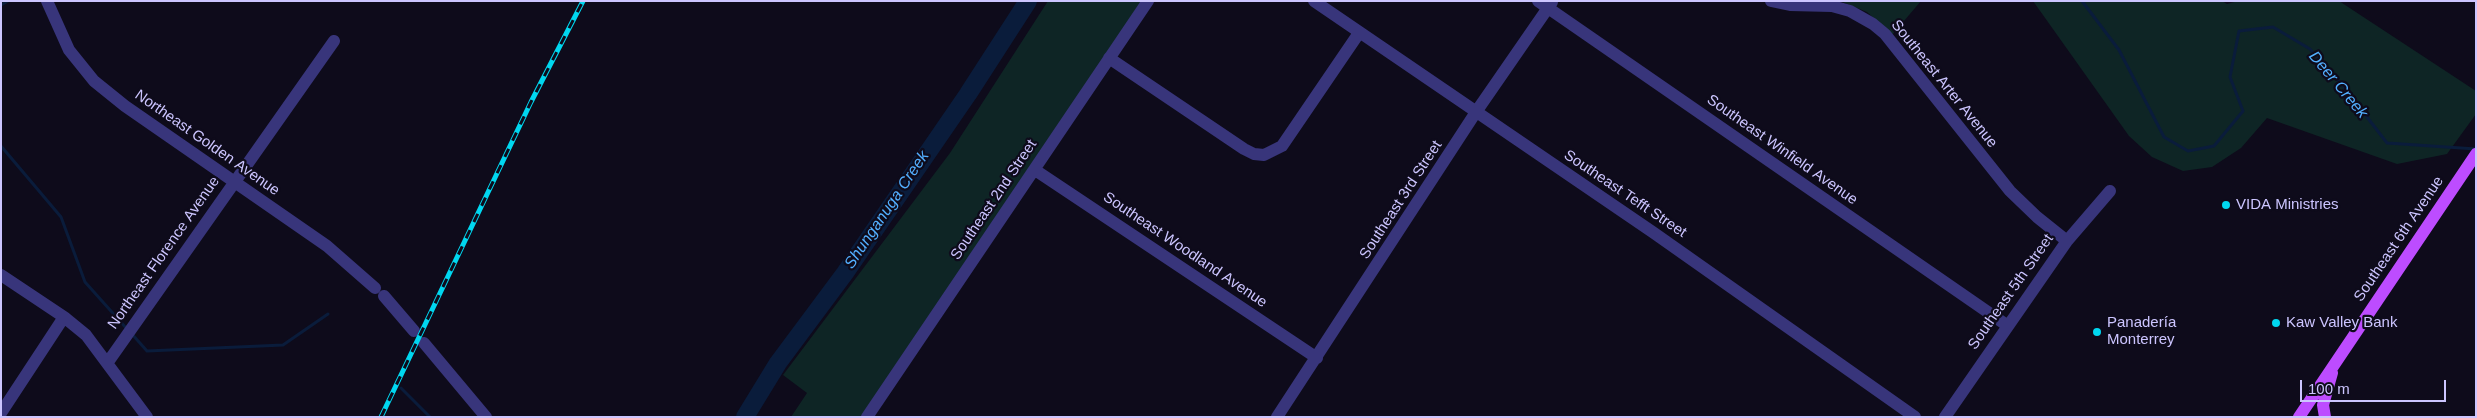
<!DOCTYPE html>
<meta charset="utf-8">
<style>
body{margin:0}
#map{position:relative;width:2477px;height:418px;overflow:hidden;background:#0e0b1b;font-family:Helvetica,sans-serif}
canvas{display:block}
.frame{position:absolute;inset:0;border:2px solid #ccc5ff;pointer-events:none}
.scale{position:absolute;left:2300px;top:380px;width:146px;height:22px;box-sizing:border-box;border:2px solid #ccc5ff;border-top:0;padding-left:6px;font-size:15px;line-height:18px;white-space:nowrap;color:#ccc5ff;-webkit-text-stroke:4px #0e0b1b;paint-order:stroke}
</style>
<div id="map">
<canvas width="2477" height="418"></canvas>
<div class="frame"></div>
<div class="scale">100 m</div>
</div>
<script>
const g = document.querySelector('canvas').getContext('2d');
g.lineJoin = 'round';
function fill(path, color) {
  g.fillStyle = color;
  g.fill(path, 'evenodd');
}
function toPath(rows) {
  const path = new Path2D();
  for (const r of rows) {
    path.moveTo(r[0], r[1]);
    for (let i = 2; i < r.length; i += 2) path.lineTo(r[i], r[i + 1]);
  }
  return path;
}
function trace(path, color, width, dash) {
  g.strokeStyle = color;
  g.lineWidth = width;
  g.lineCap = dash ? 'butt' : 'round';
  g.setLineDash(dash || []);
  g.stroke(path);
}
function drawText(font, color, halo, rows, align = 'center') {
  g.font = font + ' Helvetica,sans-serif';
  g.lineWidth = 4.5;
  g.setLineDash([]);
  g.textBaseline = 'middle';
  g.strokeStyle = halo;
  g.fillStyle = color;
  for (const [text, x, y, turn = 0] of rows) {
    g.save();
    g.translate(x, y);
    g.rotate((+turn || 0) * Math.PI / 180);
    g.textAlign = isNaN(turn) ? turn : align;
    if (halo) g.strokeText(text, 0, 0);
    g.fillText(text, 0, 0);
    g.restore();
  }
}
fill(toPath([
 [1048,1,1142,1,861,417,791,417,807,393,783,375,950,153],
 [1840,1,1921,1,1892,35,1867,12],
 [2033,1,2222,1,2227,4,2238,1,2339,1,2476,91,2476,114,2447,154,2397,164,2267,118,2241,148,2212,167,2183,171,2152,157,2129,136]
]), '#0e2525');
trace(toPath([
 [2082,1,2119,50,2164,137,2188,151,2214,146,2243,111,2230,77,2239,31,2273,27,2310,49,2343,86,2387,143,2476,149],
 [1,5,8,1],
 [1,146,61,217,85,282,127,329],
 [131,333,147,351,283,345,328,314],
 [401,388,430,417]
]), '#0a1c3b', 3);
trace(toPath([
 [745,417,778,363,845,273,968,94,1028,1]
]), '#0a1c3b', 18);
trace(toPath([
 [47,1,69,50,94,81,125,106,327,246,375,288],
 [1314,1,1654,233,1915,417],
 [1538,1,2008,326],
 [1771,1,1790,5,1832,6,1850,11,1873,24,1885,34,2010,191,2037,217,2067,241],
 [1109,58,1244,149,1254,154,1264,155,1282,146,1359,33],
 [1035,170,1317,358],
 [1,275,64,317,86,335,147,417],
 [384,296,414,331],
 [424,343,486,417],
 [108,362,334,41],
 [1,413,64,317],
 [867,417,1148,1],
 [1277,417,1476,112,1552,2],
 [1945,417,2067,241,2110,191]
]), '#38357b', 12);
trace(toPath([
 [2299,417,2476,154],
 [2325,417,2323,405,2332,373]
]), '#bd4cff', 12);
const rail = toPath([
 [381,417,531,102,583,1]
]);
trace(rail, '#00d7f0', 5);
trace(rail, '#0e0b1b', 3, [9]);
for (const [x, y, r, color] of [
 [2226,205,5,"#00d7f0"],
 [2276,323,5,"#00d7f0"],
 [2097,332,5,"#00d7f0"]
]) {
  const dot = new Path2D();
  dot.arc(x, y, r, 0, 2 * Math.PI);
  g.fillStyle = color;
  g.fill(dot);
  trace(dot, '#0e0b1b', 2);
}
drawText('15px', '#ccc5ff', '#0e0b1b', [
 ["Southeast Arter Avenue",1944,84,51],
 ["Northeast Golden Avenue",207,143,35],
 ["Southeast Winfield Avenue",1782,150,35],
 ["Southeast Tefft Street",1625,194,34],
 ["Southeast 2nd Street",994,200,-56],
 ["Southeast 3rd Street",1401,200,-57],
 ["Southeast 6th Avenue",2399,239,-56],
 ["Southeast Woodland Avenue",1185,250,34],
 ["Northeast Florence Avenue",164,253,-55],
 ["Southeast 5th Street",2011,292,-55]
]);
drawText('15px', '#ccc5ff', '#0e0b1b', [
 ["VIDA Ministries",2236,205],
 ["Panadería",2107,323],
 ["Monterrey",2107,340],
 ["Kaw Valley Bank",2286,323]
], 'left');
drawText('italic 16px', '#53afff', '#0e0b1b', [
 ["Deer Creek",2338,85,50],
 ["Shunganuga Creek",887,210,-56]
]);
</script>
